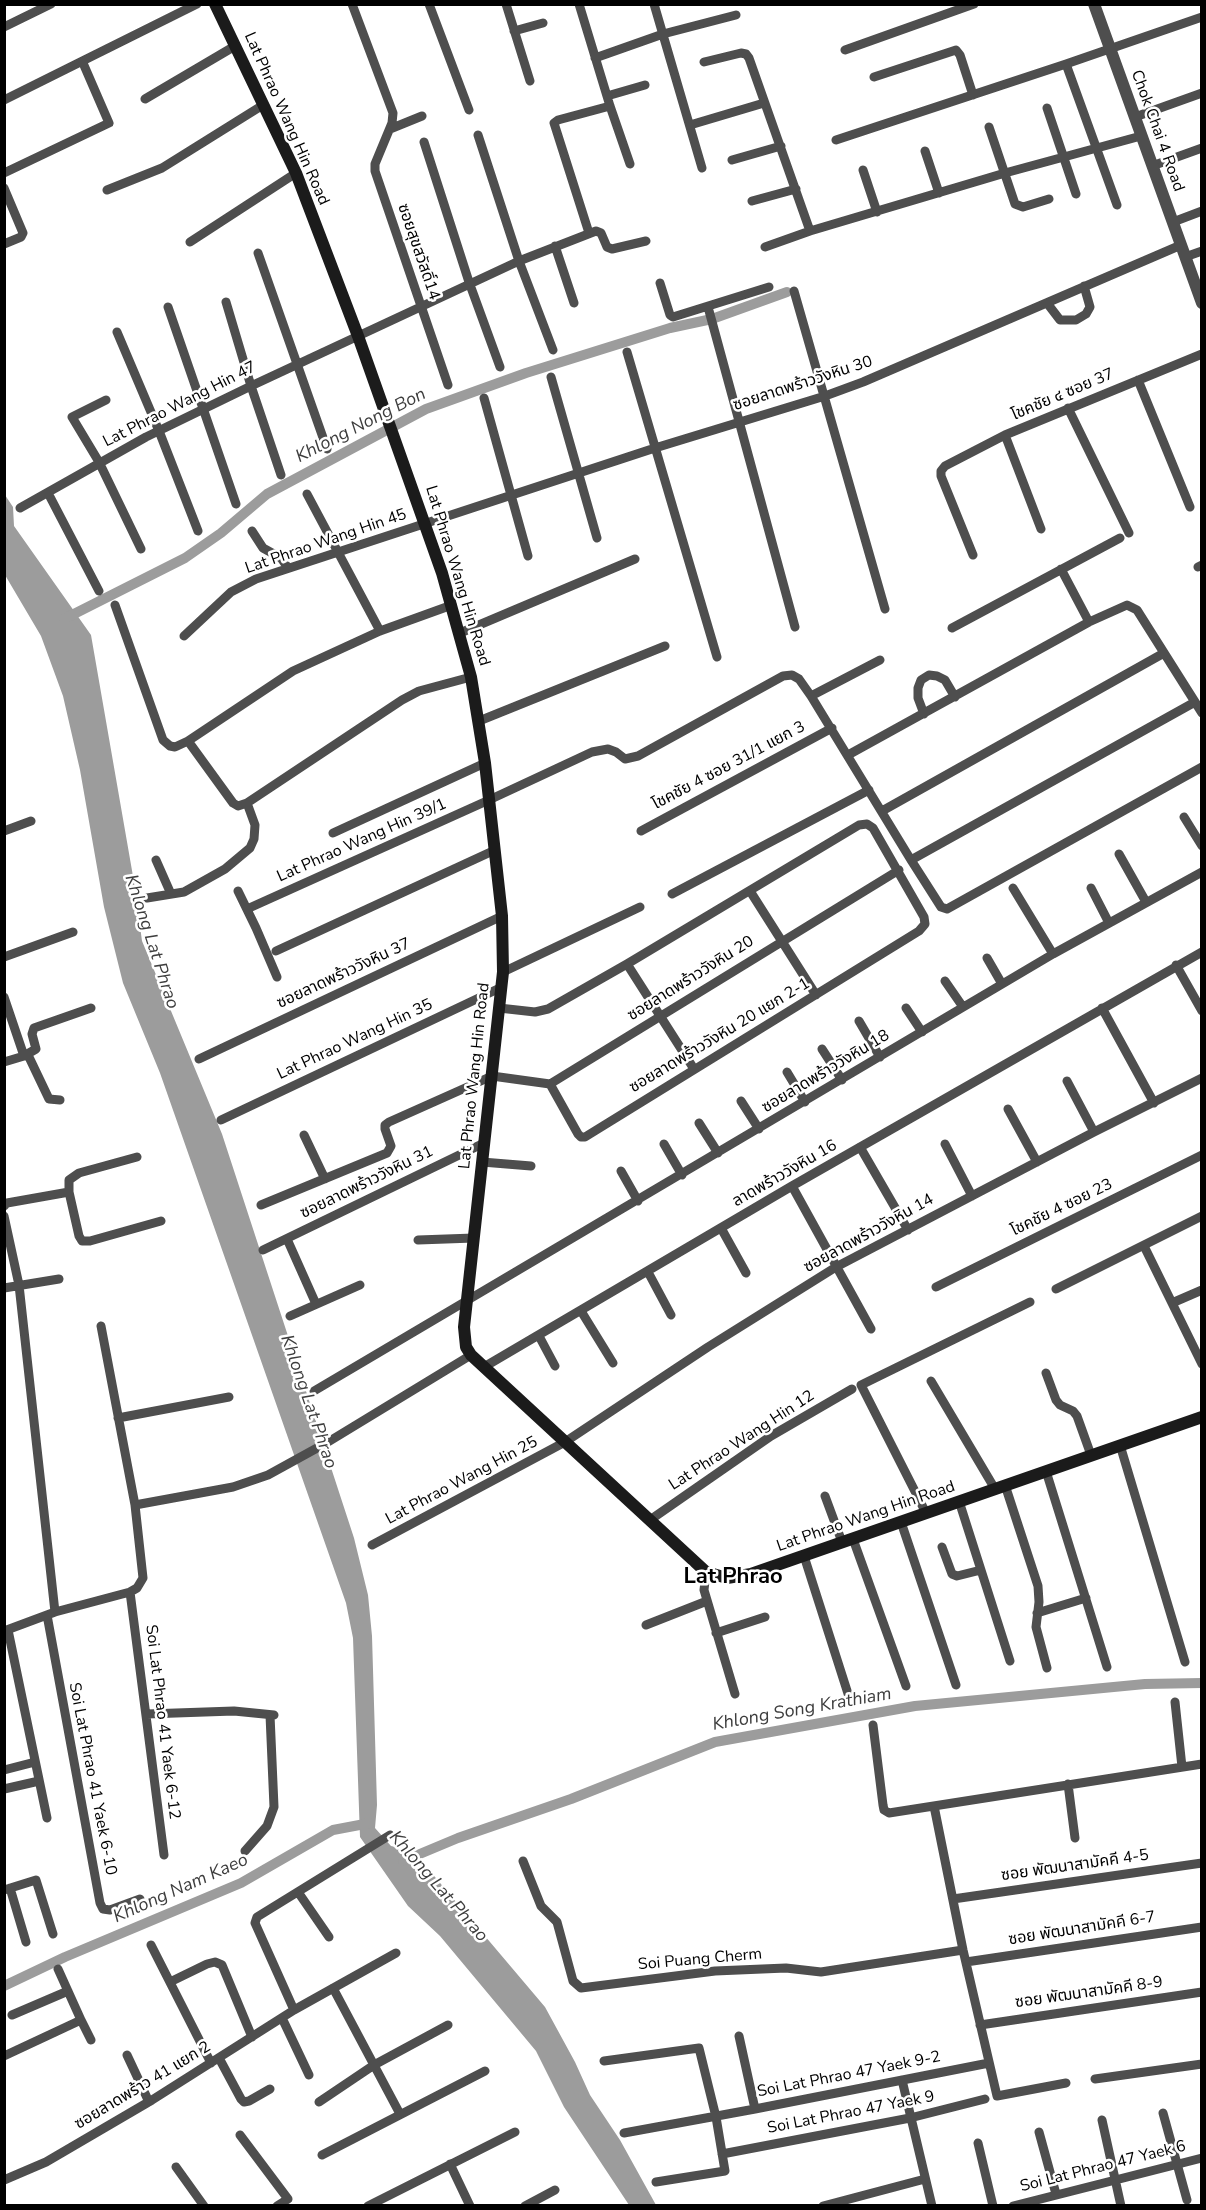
<!DOCTYPE html>
<meta charset="utf-8">
<style>
body{margin:0}
#map{position:relative;width:1206px;height:2210px;overflow:hidden;background:#fff;font-family:"Nunito Sans",sans-serif}
canvas{display:block}
.frame{position:absolute;inset:0;border:6px solid #000;pointer-events:none}
</style>
<div id="map">
<canvas width="1206" height="2210"></canvas>
<div class="frame"></div>
</div>
<script>
const g = document.querySelector('canvas').getContext('2d');
g.lineJoin = 'round';
function fill(path, color) {
  g.fillStyle = color;
  g.fill(path, 'evenodd');
}
function toPath(rows) {
  const path = new Path2D();
  for (const r of rows) {
    path.moveTo(r[0], r[1]);
    for (let i = 2; i < r.length; i += 2) path.lineTo(r[i], r[i + 1]);
  }
  return path;
}
function trace(path, color, width, dash) {
  g.strokeStyle = color;
  g.lineWidth = width;
  g.lineCap = dash ? 'butt' : 'round';
  g.setLineDash(dash || []);
  g.stroke(path);
}
function drawText(font, color, halo, rows, align = 'center') {
  g.font = font + ' "Nunito Sans","Noto Sans Thai",sans-serif';
  g.lineWidth = 5;
  g.setLineDash([]);
  g.textBaseline = 'middle';
  g.strokeStyle = halo;
  g.fillStyle = color;
  for (const [text, x, y, turn = 0] of rows) {
    g.save();
    g.translate(x, y);
    g.rotate((+turn || 0) * Math.PI / 180);
    g.textAlign = isNaN(turn) ? turn : align;
    if (halo) g.strokeText(text, 0, 0);
    g.fillText(text, 0, 0);
    g.restore();
  }
}
fill(toPath([
 [5,495,13,507,14,526,91,635,134,882,142,941,222,1134,354,1538,368,1595,372,1636,377,1805,375,1828,391,1846,413,1851,545,2007,575,2062,590,2095,620,2140,656,2205,629,2205,564,2107,536,2051,440,1936,408,1906,360,1837,353,1638,346,1603,160,1073,123,983,104,907,80,770,63,696,41,636,5,575]
]), '#9c9c9c');
trace(toPath([
 [64,619,185,558,221,533,267,494,426,409,526,373,670,328,712,319,787,292],
 [403,1861,458,1838,571,1799,715,1742,915,1706,1145,1684,1202,1683],
 [4,1986,65,1957,241,1883,333,1830,370,1823]
]), '#9c9c9c', 10);
trace(toPath([
 [352,4,393,113,392,123,375,164,375,171,448,385],
 [429,4,469,110],
 [506,4,530,81],
 [579,4,610,106,630,164],
 [654,4,702,168],
 [4,27,51,4],
 [514,31,543,23],
 [845,50,974,4],
 [595,58,663,34,736,15],
 [704,62,741,53,746,54,749,58,810,231],
 [1066,64,1117,205],
 [874,77,956,50,960,55,973,95],
 [607,96,645,85],
 [145,99,235,46],
 [4,100,197,4],
 [1047,108,1076,194],
 [1135,117,1202,93],
 [690,125,764,103],
 [989,127,1015,204,1023,207,1049,199],
 [390,129,422,116],
 [478,135,519,261,553,350],
 [836,140,1066,64,1202,17],
 [424,142,469,282,500,367],
 [925,151,939,193],
 [732,160,781,146],
 [1152,166,1202,148],
 [863,170,877,212],
 [4,173,109,123,83,63],
 [4,188,23,233,21,237,4,244],
 [107,190,162,168,263,105],
 [752,201,796,189],
 [1173,222,1202,211],
 [589,233,554,123,558,120,610,106],
 [190,242,296,173],
 [555,246,574,303],
 [765,247,810,231,1005,173,1141,136],
 [258,253,327,449],
 [1185,257,1202,251],
 [660,283,670,315,673,317,769,287],
 [794,291,885,609],
 [226,302,251,386,281,475],
 [1047,303,1060,320,1076,320,1086,314,1090,307,1084,286],
 [168,307,236,504],
 [708,307,795,627],
 [117,332,159,431,198,531],
 [627,352,717,657],
 [551,377,597,538],
 [1138,380,1190,507],
 [484,398,528,556],
 [106,400,72,417,99,462,141,549],
 [1068,408,1129,533],
 [1005,435,1041,529],
 [48,493,99,591],
 [307,494,380,631],
 [20,508,146,437,251,386,519,261,596,231,601,233,607,247,612,249,646,241],
 [252,531,263,548,281,558,288,568],
 [973,555,941,476,941,471,945,466,1005,435,1202,354],
 [1198,567,1202,565],
 [1061,569,1089,622],
 [115,605,163,740,170,746,175,747,188,741,293,671,380,631,452,605],
 [952,628,1120,538],
 [460,633,635,559],
 [184,636,231,592,256,579,655,448,825,396,863,382,1181,245],
 [811,696,880,660],
 [924,714,918,698,918,688,921,680,929,675,937,676,945,680,955,697],
 [479,721,665,646],
 [188,741,233,803,238,806,247,803,402,700,419,691,471,677],
 [848,755,1089,622,1127,605,1137,610,1202,713],
 [882,811,1164,653],
 [1184,817,1202,846],
 [4,831,31,821],
 [641,831,832,728],
 [333,833,485,763],
 [1119,854,1146,902],
 [156,860,171,894],
 [911,860,1195,702],
 [1013,888,1053,954],
 [1091,888,1109,923],
 [238,891,256,928,277,977],
 [750,891,816,995],
 [672,894,869,790],
 [147,898,184,892,225,869,250,848,254,839,255,825,247,803],
 [247,909,489,800,592,752,608,749,616,752,625,759,638,756,783,676,792,675,799,679,811,696,911,860,941,907,947,909,1202,767],
 [276,951,495,850],
 [4,957,73,932],
 [987,958,1002,984],
 [627,964,694,1069],
 [1176,965,1202,1011],
 [503,972,640,907],
 [945,981,963,1007],
 [4,997,24,1056,4,1062],
 [499,1008,535,1012,548,1009,627,964,859,825,867,824,873,828,924,917,925,924,919,931,585,1137,581,1137,578,1134,550,1084],
 [906,1008,922,1032],
 [1102,1008,1154,1103],
 [859,1021,880,1057],
 [822,1049,842,1080],
 [28,1055,49,1099,60,1100],
 [24,1056,36,1049,32,1034,34,1028,91,1008],
 [199,1059,502,916],
 [787,1072,805,1102],
 [1067,1081,1094,1132],
 [741,1101,759,1129],
 [1008,1109,1037,1162],
 [221,1120,502,987],
 [699,1123,718,1153],
 [304,1135,325,1179],
 [664,1144,682,1175],
 [945,1144,972,1196],
 [860,1147,908,1230],
 [137,1157,79,1173,69,1180,69,1192,79,1236,82,1241,90,1241,161,1221],
 [482,1162,531,1166],
 [621,1171,638,1201],
 [792,1186,871,1329],
 [261,1205,387,1153,391,1146,385,1129,385,1125,389,1122,492,1076,550,1084,899,870],
 [4,1206,7,1203,69,1192],
 [4,1216,19,1285,55,1612],
 [721,1228,746,1273],
 [287,1239,316,1304],
 [418,1240,474,1238],
 [1144,1246,1202,1364],
 [263,1250,484,1143],
 [648,1272,671,1315],
 [936,1287,1202,1155],
 [4,1288,59,1279],
 [1056,1289,1202,1216],
 [1172,1303,1202,1290],
 [581,1311,613,1363],
 [290,1316,360,1285],
 [539,1336,555,1366],
 [484,1367,792,1186,1202,952],
 [1046,1373,1056,1400,1060,1405,1073,1411,1077,1416,1091,1455],
 [931,1381,995,1489],
 [314,1391,1053,954,1202,872],
 [118,1418,229,1397],
 [1120,1445,1185,1662],
 [1046,1471,1107,1667],
 [1005,1485,1038,1586,1039,1602,1036,1627,1047,1668],
 [825,1496,842,1542],
 [959,1501,1010,1661],
 [135,1505,233,1487,268,1475,328,1442,471,1355],
 [926,1513,861,1385,1030,1302],
 [650,1520,771,1436,852,1389],
 [901,1522,956,1685],
 [853,1539,906,1686],
 [372,1545,565,1442,708,1347,836,1267,1094,1132,1202,1078],
 [942,1547,952,1574,957,1576,981,1570],
 [804,1556,850,1700],
 [706,1572,704,1590,735,1694],
 [130,1592,164,1855],
 [1037,1613,1086,1598],
 [47,1615,100,1903,103,1909,110,1910,140,1899],
 [646,1625,707,1601],
 [8,1630,47,1818],
 [4,1631,55,1612,130,1592,137,1588,143,1578,135,1505,101,1326],
 [716,1633,765,1617],
 [1175,1702,1182,1767],
 [147,1714,234,1711,274,1715],
 [873,1725,883,1805,884,1810,889,1813,1202,1764],
 [4,1770,35,1762],
 [1068,1784,1075,1838],
 [4,1789,39,1781],
 [934,1806,963,1950,997,2096,1066,2083],
 [245,1851,267,1826,274,1807,270,1715],
 [523,1861,541,1906,557,1922,573,1981,581,1988,715,1971,786,1968,821,1972,963,1950],
 [10,1888,26,1942],
 [4,1890,36,1880,53,1934],
 [298,1892,329,1937],
 [953,1899,1202,1863],
 [151,1945,211,2063],
 [966,1962,1202,1927],
 [170,1982,207,1964,215,1962,222,1965,252,2037],
 [333,1988,400,2114],
 [294,2010,255,1923,257,1917,390,1835],
 [12,2015,68,1991],
 [282,2018,309,2075],
 [81,2020,91,2040],
 [980,2025,1202,1992],
 [739,2036,755,2109],
 [127,2055,149,2102],
 [4,2056,81,2020,58,1969],
 [219,2058,241,2099,244,2102,249,2101,270,2089],
 [604,2061,699,2048,716,2117,725,2171,656,2182],
 [1095,2079,1202,2064],
 [902,2080,932,2206],
 [319,2102,374,2065,448,2025],
 [1163,2113,1187,2200],
 [1102,2120,1121,2206],
 [1039,2132,1056,2194],
 [624,2133,755,2109,989,2063],
 [240,2135,288,2199,277,2206],
 [978,2143,993,2206],
 [722,2154,910,2118,985,2099],
 [322,2155,485,2071],
 [450,2164,470,2206],
 [176,2167,204,2206],
 [4,2180,46,2162,152,2100,294,2010,396,1953],
 [368,2206,515,2132],
 [525,2206,555,2190],
 [823,2206,925,2179],
 [1013,2206,1202,2158]
]), '#4e4e4e', 9);
trace(toPath([
 [1094,4,1202,303]
]), '#4e4e4e', 12);
trace(toPath([
 [215,4,296,173,358,336,442,573,471,677,485,763,502,916,503,972,464,1327,466,1347,471,1355,706,1572,727,1578,751,1574,1202,1417]
]), '#1b1b1b', 12);
drawText('16px', '#000', '#fff', [
 ["Lat Phrao Wang Hin Road",286,119,66],
 ["Chok Chai 4 Road",1157,131,70],
 ["ซอยสุขสวัสดิ์14",418,252,71],
 ["ซอยลาดพร้าววังหิน 30",803,384,-18],
 ["โชคชัย ๔ ซอย 37",1063,395,-23],
 ["Lat Phrao Wang Hin 47",180,405,-27],
 ["Lat Phrao Wang Hin 45",326,542,-19],
 ["Lat Phrao Wang Hin Road",457,576,73],
 ["โชคชัย 4 ซอย 31/1 แยก 3",729,766,-28],
 ["Lat Phrao Wang Hin 39/1",362,841,-24],
 ["ซอยลาดพร้าววังหิน 37",344,974,-25],
 ["ซอยลาดพร้าววังหิน 20",691,979,-32],
 ["ซอยลาดพร้าววังหิน 20 แยก 2-1",720,1036,-31],
 ["Lat Phrao Wang Hin 35",355,1040,-25],
 ["ซอยลาดพร้าววังหิน 18",826,1072,-31],
 ["Lat Phrao Wang Hin Road",475,1076,-84],
 ["ลาดพร้าววังหิน 16",785,1174,-30],
 ["ซอยลาดพร้าววังหิน 31",367,1183,-26],
 ["โชคชัย 4 ซอย 23",1062,1208,-26],
 ["ซอยลาดพร้าววังหิน 14",869,1234,-29],
 ["Lat Phrao Wang Hin 12",742,1441,-33],
 ["Lat Phrao Wang Hin 25",462,1481,-28],
 ["Lat Phrao Wang Hin Road",866,1517,-19],
 ["Soi Lat Phrao 41 Yaek 6-12",162,1722,83],
 ["Soi Lat Phrao 41 Yaek 6-10",92,1779,79],
 ["ซอย พัฒนาสามัคคี 4-5",1075,1866,-8],
 ["ซอย พัฒนาสามัคคี 6-7",1082,1929,-9],
 ["Soi Puang Cherm",700,1960,-5],
 ["ซอย พัฒนาสามัคคี 8-9",1089,1993,-8],
 ["Soi Lat Phrao 47 Yaek 9-2",849,2075,-11],
 ["ซอยลาดพร้าว 41 แยก 2",143,2086,-31],
 ["Soi Lat Phrao 47 Yaek 9",851,2113,-11],
 ["Soi Lat Phrao 47 Yaek 6",1103,2167,-14]
]);
drawText('italic 18px', '#3d3d3d', '#fff', [
 ["Khlong Nong Bon",361,426,-27],
 ["Khlong Lat Phrao",151,942,72],
 ["Khlong Lat Phrao",308,1402,71],
 ["Khlong Song Krathiam",802,1710,-10],
 ["Khlong Lat Phrao",438,1887,49],
 ["Khlong Nam Kaeo",181,1889,-24]
]);
drawText('bold 22px', '#000', '#fff', [
 ["Lat Phrao",733,1578]
]);
</script>
